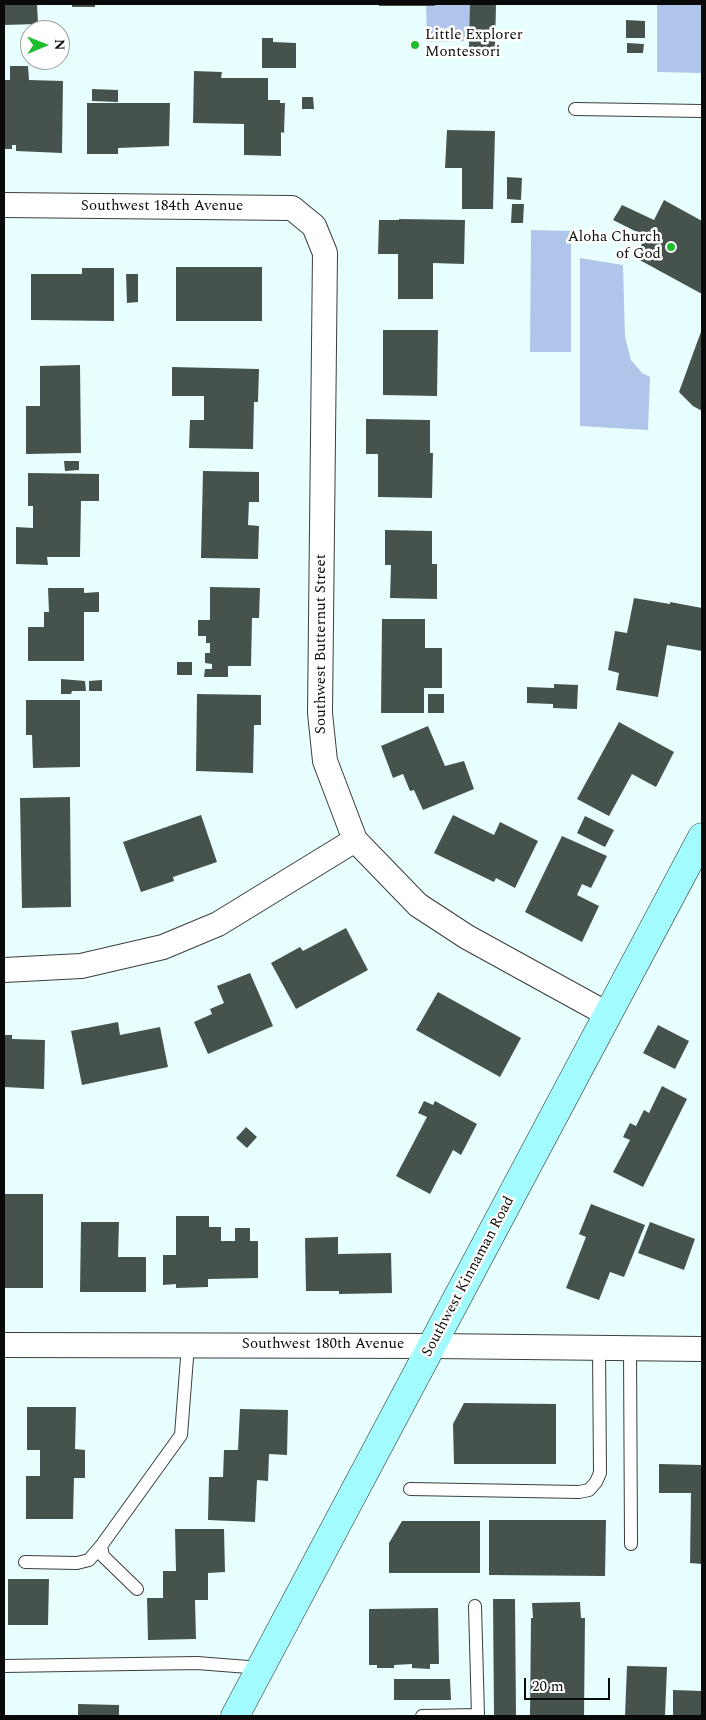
<!DOCTYPE html>
<style>
body{margin:0}
#map{position:relative;width:706px;height:1720px;overflow:hidden;background:#e7fffe;font-family:Spectral,serif}
canvas{display:block}
.frame{position:absolute;inset:0;border:5px solid #0a0a0a;pointer-events:none}
.north{position:absolute;left:20px;top:20px;width:50px;height:50px;box-sizing:border-box;background:#fff;border:1px solid #9d9d9d;border-radius:50%;rotate:89deg;font-size:14px;font-weight:700;line-height:20px;text-align:center;color:#0a0a0a}
.north::after{content:'';display:block;margin:auto;width:18px;height:22px;background:#1ebe2f;clip-path:polygon(50% 0,100% 100%,50% 72%,0 100%)}
.scale{position:absolute;left:524px;top:1678px;width:86px;height:22px;box-sizing:border-box;border:2px solid #0a0a0a;border-top:0;padding-left:6px;font-size:15px;line-height:18px;white-space:nowrap;color:#0a0a0a;-webkit-text-stroke:4px #fff;paint-order:stroke}
</style>
<div id="map">
<canvas width="706" height="1720"></canvas>
<div class="frame"></div>
<div class="north">N</div>
<div class="scale">20 m</div>
</div>
<script>
const g = document.querySelector('canvas').getContext('2d');
g.lineJoin = 'round';
function fill(path, color) {
  g.fillStyle = color;
  g.fill(path, 'evenodd');
}
function toPath(rows) {
  const path = new Path2D();
  for (const r of rows) {
    path.moveTo(r[0], r[1]);
    for (let i = 2; i < r.length; i += 2) path.lineTo(r[i], r[i + 1]);
  }
  return path;
}
function trace(path, color, width, dash) {
  g.strokeStyle = color;
  g.lineWidth = width;
  g.lineCap = dash ? 'butt' : 'round';
  g.setLineDash(dash || []);
  g.stroke(path);
}
function drawText(font, color, halo, rows, align = 'center') {
  g.font = font + ' Spectral,serif';
  g.lineWidth = 5;
  g.setLineDash([]);
  g.textBaseline = 'middle';
  g.strokeStyle = halo;
  g.fillStyle = color;
  for (const [text, x, y, turn = 0] of rows) {
    g.save();
    g.translate(x, y);
    g.rotate((+turn || 0) * Math.PI / 180);
    g.textAlign = isNaN(turn) ? turn : align;
    if (halo) g.strokeText(text, 0, 0);
    g.fillText(text, 0, 0);
    g.restore();
  }
}
fill(toPath([
 [426,4,471,4,472,41,427,42],
 [657,4,702,4,702,73,657,72],
 [531,230,571,231,571,352,530,352],
 [580,258,623,265,625,337,631,360,642,373,650,377,648,430,580,426]
]), '#b0c5ea');
fill(toPath([
 [4,4,37,4,38,24,4,25],
 [72,4,95,4,95,7,72,7],
 [379,4,435,4,435,6,379,6],
 [470,4,496,4,495,48,469,47],
 [626,20,645,21,645,38,626,38],
 [262,38,273,38,273,42,296,43,296,68,262,68],
 [627,43,644,44,643,53,627,53],
 [10,66,28,66,29,80,63,81,62,153,16,151,16,145,12,145,12,149,4,149,4,80,10,80],
 [194,71,222,72,221,78,268,78,268,100,280,100,280,103,285,103,284,133,281,132,281,156,244,155,244,124,193,123],
 [92,89,118,90,118,102,92,101],
 [302,97,313,97,314,109,302,109],
 [87,103,170,103,169,146,118,148,118,154,87,154],
 [447,130,495,131,493,209,462,209,462,168,445,168],
 [507,177,522,178,521,200,507,199],
 [664,200,702,221,702,294,636,258,645,236,613,220,622,205,654,220],
 [512,204,524,204,523,223,511,223],
 [399,219,465,220,464,264,433,263,433,299,398,299,398,254,378,254,379,220,399,220],
 [176,267,262,267,262,321,176,321],
 [82,268,114,268,114,321,31,320,31,274,82,274],
 [126,274,138,274,138,302,127,303],
 [702,329,702,411,693,406,679,392],
 [383,330,438,330,437,396,383,395],
 [80,365,81,453,26,454,26,406,40,406,40,366],
 [172,367,259,369,258,402,254,402,253,449,189,448,190,420,204,420,204,396,172,396],
 [366,419,430,420,430,453,433,453,432,498,378,497,378,454,366,454],
 [64,461,79,461,79,470,65,471],
 [203,471,259,472,259,502,249,502,248,525,259,526,258,559,201,558],
 [28,473,99,474,99,501,81,501,80,557,47,557,48,565,16,564,16,527,33,528,33,506,28,506],
 [385,530,432,531,432,564,437,564,437,599,390,598,391,565,385,565],
 [210,587,260,588,259,618,252,618,251,666,228,666,228,677,204,677,205,669,212,669,212,664,205,663,205,653,210,653,210,643,206,643,206,636,198,636,198,620,210,620],
 [48,588,84,588,84,593,99,592,99,612,84,612,84,661,28,661,28,627,44,627,44,612,49,612],
 [634,598,670,604,670,602,702,608,702,651,667,645,658,697,616,690,619,673,608,670,615,631,627,633],
 [382,619,425,619,425,648,442,648,442,688,424,688,424,713,381,713],
 [177,662,192,662,192,675,177,675],
 [61,679,85,681,86,691,72,691,71,694,61,694],
 [102,680,102,691,89,691,89,681],
 [554,684,578,685,577,709,553,708,553,704,527,703,527,687,554,688],
 [197,694,261,695,261,725,254,725,253,773,196,771],
 [428,694,444,694,444,713,428,713],
 [26,700,80,700,80,767,33,768,32,735,26,735],
 [619,722,674,752,656,787,632,774,609,816,577,799],
 [428,726,445,766,464,761,474,789,423,810,414,790,410,791,403,774,393,778,381,746],
 [70,797,71,907,22,908,20,798],
 [201,815,217,862,173,877,174,881,141,892,123,842],
 [453,815,494,835,500,822,538,841,515,888,496,878,494,882,434,853],
 [585,816,614,830,605,847,577,833],
 [562,836,607,856,591,888,582,884,577,895,599,906,582,942,525,912],
 [346,928,368,970,296,1009,271,963,300,947,303,951],
 [250,973,273,1026,208,1054,194,1022,212,1014,210,1009,224,1003,217,986],
 [438,992,521,1038,500,1077,416,1030],
 [118,1022,120,1035,160,1027,168,1067,82,1085,71,1031],
 [658,1025,689,1041,675,1069,643,1053],
 [4,1035,12,1035,12,1039,45,1040,44,1089,4,1087],
 [662,1086,687,1099,643,1187,613,1172,630,1140,623,1137,630,1123,636,1126,644,1110,649,1113],
 [424,1101,433,1105,435,1101,477,1124,461,1155,453,1150,430,1194,396,1176,427,1117,418,1113],
 [246,1127,257,1137,247,1148,236,1138],
 [5,1194,43,1194,43,1288,5,1288,4,1286],
 [591,1204,645,1225,624,1277,610,1272,599,1300,566,1288,586,1237,579,1234],
 [176,1216,209,1216,209,1227,221,1227,221,1241,235,1241,235,1228,250,1228,250,1241,258,1241,258,1278,208,1279,208,1287,176,1288,176,1284,163,1285,163,1255,176,1255],
 [81,1222,119,1222,118,1257,146,1257,146,1292,80,1292],
 [650,1222,695,1239,684,1270,638,1253],
 [338,1237,338,1254,391,1253,392,1293,339,1294,339,1291,306,1291,305,1238],
 [464,1403,556,1404,556,1464,454,1464,453,1424],
 [27,1407,76,1407,75,1449,85,1450,85,1478,74,1478,73,1519,26,1519,26,1476,40,1476,40,1450,27,1450],
 [240,1409,288,1410,287,1455,269,1454,268,1481,257,1480,255,1522,208,1520,209,1477,223,1477,224,1450,238,1450],
 [659,1464,702,1465,702,1564,690,1563,691,1493,659,1493],
 [489,1520,606,1520,605,1576,489,1575],
 [402,1521,480,1521,480,1573,389,1573,389,1543],
 [175,1529,224,1529,225,1572,208,1573,208,1600,195,1600,196,1639,148,1640,147,1598,163,1598,163,1571,176,1571],
 [8,1579,49,1579,48,1625,8,1625],
 [493,1599,515,1599,516,1716,494,1716],
 [580,1602,581,1618,585,1618,584,1716,530,1716,531,1618,533,1618,532,1603],
 [438,1608,439,1664,430,1664,430,1669,412,1668,412,1664,394,1665,394,1668,377,1668,377,1665,369,1665,369,1609],
 [627,1666,667,1667,665,1716,625,1716],
 [394,1679,450,1679,451,1700,394,1700],
 [673,1690,702,1691,702,1716,673,1716],
 [78,1704,119,1705,119,1716,78,1716]
]), '#46534d');
const service = toPath([
 [575,109,702,111],
 [630,1348,631,1544],
 [410,1489,579,1492,589,1490,596,1482,600,1473,599,1348],
 [101,1546,103,1556,137,1589],
 [25,1562,77,1563,89,1560,101,1546,181,1435,188,1345],
 [475,1606,478,1716],
 [4,1666,197,1663,261,1668],
 [422,1716,478,1715]
]);
const minor = toPath([
 [4,205,292,208,314,226,325,253,320,713,325,761,355,840,418,905,467,937,607,1014],
 [4,970,81,966,163,947,218,924,355,840],
 [4,1345,433,1346,702,1349]
]);
const secondary = toPath([
 [235,1716,702,837]
]);
trace(service, '#3d3d3d', 14);
trace(minor, '#3d3d3d', 26);
trace(secondary, '#2c2c2c', 29);
trace(service, '#fff', 12);
trace(minor, '#fff', 24);
trace(secondary, '#a2fbff', 28);
for (const [x, y, r, color] of [
 [415,45,5,"#1ebe2f"],
 [671,247,5,"#1ebe2f"]
]) {
  const dot = new Path2D();
  dot.arc(x, y, r, 0, 2 * Math.PI);
  g.fillStyle = color;
  g.fill(dot);
  trace(dot, '#fff', 2);
}
drawText('15px', '#0a0a0a', '#fff', [
 ["Little Explorer",425,36],
 ["Montessori",425,53],
 ["Aloha Church",661,238,"right"],
 ["of God",661,255,"right"]
], 'left');
drawText('15px', '#0a0a0a', '#fff', [
 ["Southwest 184th Avenue",162,207],
 ["Southwest Butternut Street",322,644,-90],
 ["Southwest Kinnaman Road",469,1277,-62],
 ["Southwest 180th Avenue",323,1345]
]);
</script>
